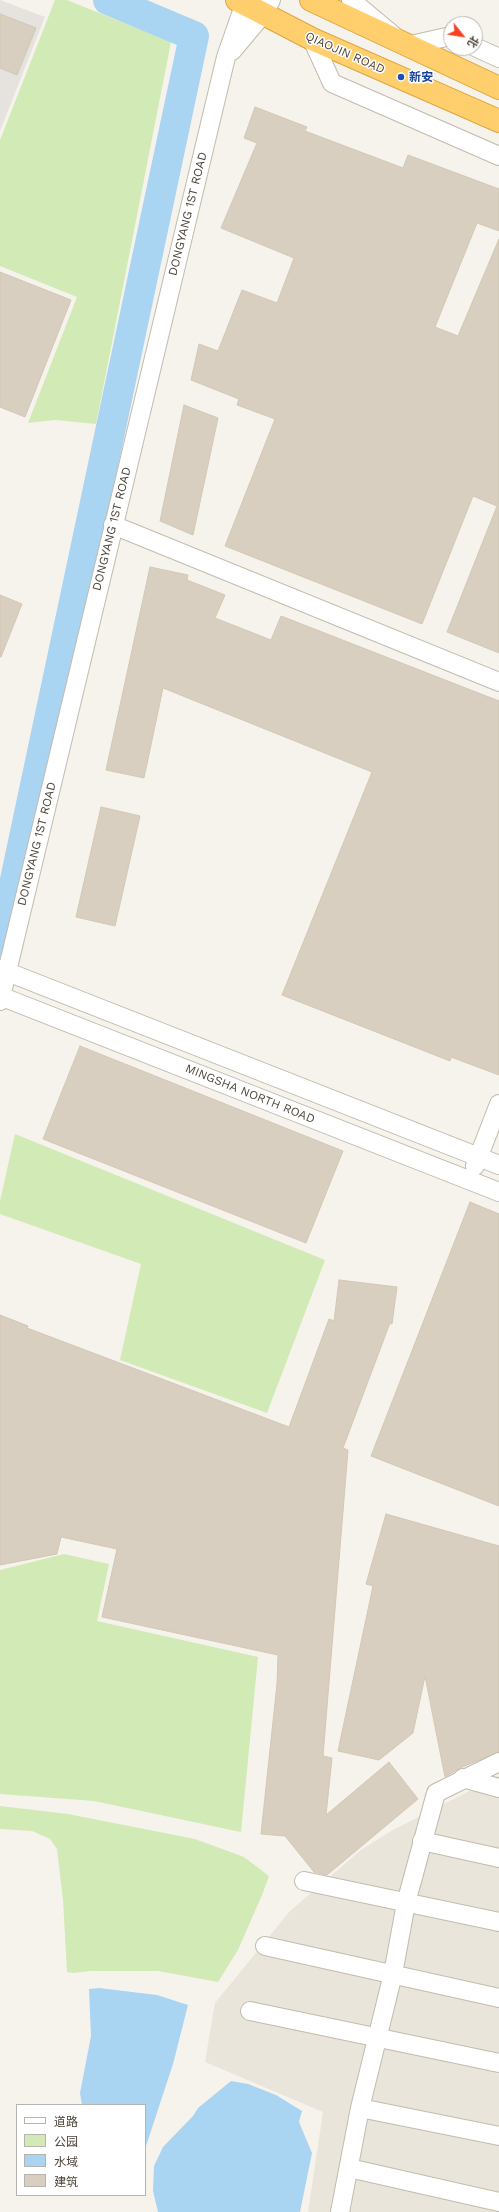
<!DOCTYPE html>
<meta charset="utf-8">
<style>
body{margin:0}
#map{position:relative;width:499px;height:2212px;overflow:hidden;background:#f6f3ec;font-family:"Work Sans","Noto Sans SC",sans-serif}
canvas{display:block}
.legend{position:absolute;left:16px;top:2104px;width:130px;height:92px;box-sizing:border-box;background:#fff;border:1px solid #b7b4b0;margin:0;padding:5px 7px;list-style:none;font-size:12px;color:#4b4439}
.legend li{display:flex;align-items:center;gap:8px;height:20px}
.legend b{width:20px;border:1px solid #b7b4b0}
.north{position:absolute;left:443px;top:16px;width:40px;height:40px;box-sizing:border-box;background:#fff;border:1px solid #b7b4b0;border-radius:50%;rotate:120deg;font-size:11px;font-weight:700;line-height:16px;text-align:center;color:#4b4439}
.north::after{content:'';display:block;margin:auto;width:14px;height:18px;background:#fc3f1d;clip-path:polygon(50% 0,100% 100%,50% 72%,0 100%)}
</style>
<div id="map">
<canvas width="499" height="2212"></canvas>
<ul class="legend">
<li><b style="height:5px;background:#fff"></b>道路</li>
<li><b style="height:11px;background:#d2eab5"></b>公园</li>
<li><b style="height:11px;background:#a9d4f2"></b>水域</li>
<li><b style="height:11px;background:#d8cfc1"></b>建筑</li>
</ul>
<div class="north">北</div>
</div>
<script>
const g = document.querySelector('canvas').getContext('2d');
g.lineJoin = 'round';
function fill(path, color) {
  g.fillStyle = color;
  g.fill(path, 'evenodd');
}
function toPath(rows) {
  const path = new Path2D();
  for (const r of rows) {
    path.moveTo(r[0], r[1]);
    for (let i = 2; i < r.length; i += 2) path.lineTo(r[i], r[i + 1]);
  }
  return path;
}
function trace(path, color, width, dash) {
  g.strokeStyle = color;
  g.lineWidth = width;
  g.lineCap = dash ? 'butt' : 'round';
  g.setLineDash(dash || []);
  g.stroke(path);
}
function drawText(font, color, halo, rows, align = 'center') {
  g.font = font + ' "Work Sans","Noto Sans SC",sans-serif';
  g.lineWidth = 3;
  g.setLineDash([]);
  g.textBaseline = 'middle';
  g.strokeStyle = halo;
  g.fillStyle = color;
  for (const [text, x, y, turn = 0] of rows) {
    g.save();
    g.translate(x, y);
    g.rotate((+turn || 0) * Math.PI / 180);
    g.textAlign = isNaN(turn) ? turn : align;
    if (halo) g.strokeText(text, 0, 0);
    g.fillText(text, 0, 0);
    g.restore();
  }
}
fill(toPath([
 [499,1776,499,2212,308,2212,323,2112,205,2062,215,2003,290,1911,361,1850,391,1831]
]), '#eae5da');
fill(toPath([
 [0,0,45,17,0,131]
]), '#e6e2dd');
fill(toPath([
 [55,0,67,0,171,42,96,424,55,420,28,423,77,297,0,266,0,140],
 [15,1134,325,1260,267,1413,120,1360,141,1264,0,1214,0,1201],
 [64,1554,109,1564,97,1621,258,1657,241,1832,94,1801,0,1794,0,1570],
 [0,1806,68,1814,195,1839,244,1857,269,1876,262,1895,238,1950,218,1982,158,1971,91,1971,73,1973,67,1972,63,1900,57,1849,50,1839,32,1831,0,1829]
]), '#d2eab5');
fill(toPath([
 [99,1988,157,1995,188,2005,173,2064,145,2149,145,2105,82,2105,80,2093,91,2036,89,1989],
 [231,2081,248,2084,276,2095,302,2111,299,2122,312,2153,300,2212,158,2212,153,2191,154,2166,163,2147,193,2116,198,2108]
]), '#a9d4f2');
trace(toPath([
 [2,941,194,36,108,0]
]), '#a9d4f2', 30);
const building = toPath([
 [0,14,36,28,17,75,0,68,0,14],
 [255,107,307,127,305,131,403,168,408,155,499,189,499,231,477,223,435,327,458,336,499,239,499,653,447,632,497,506,473,496,422,624,225,546,275,419,237,405,239,399,191,380,199,344,218,351,242,290,277,303,294,258,221,228,257,143,244,138,255,107],
 [0,272,71,300,25,417,0,407,0,272],
 [184,405,218,418,193,535,160,521,184,405],
 [150,567,188,575,187,580,225,595,215,618,271,640,281,616,499,701,499,1075,451,1057,450,1061,282,995,372,772,163,688,144,778,106,770,150,567],
 [0,595,22,604,1,657,0,657,0,595],
 [101,807,140,816,115,926,76,917,101,807],
 [80,1046,343,1151,306,1243,43,1139,80,1046],
 [470,1202,499,1214,499,1506,371,1456,470,1202],
 [339,1280,397,1287,392,1324,390,1323,343,1448,348,1450,323,1756,332,1758,326,1815,389,1762,418,1799,327,1875,314,1872,285,1836,261,1834,277,1684,278,1655,102,1617,117,1549,61,1537,57,1554,0,1565,0,1315,28,1326,27,1328,289,1427,329,1319,334,1321,339,1280],
 [386,1514,499,1546,499,1752,460,1768,445,1777,425,1676,413,1733,379,1760,338,1751,373,1586,366,1584,386,1514]
]);
fill(building, '#d8cfc1');
trace(building, '#d3c7b4', 1);
const minor = toPath([
 [351,0,406,46,451,36],
 [312,39,332,83,499,156],
 [475,47,499,58],
 [232,51,263,14,271,0],
 [113,525,499,682],
 [0,969,499,1165],
 [0,996,499,1192],
 [0,1001,226,57,246,0],
 [475,1166,499,1104],
 [463,1778,499,1788],
 [422,1841,499,1858],
 [304,1881,499,1922],
 [265,1946,499,1998],
 [250,2011,499,2063],
 [360,2108,499,2136],
 [349,2168,499,2202],
 [340,2212,360,2108,393,1974,406,1903,436,1793,499,1762]
]);
const highway = toPath([
 [237,0,312,39,499,121],
 [311,0,499,88]
]);
trace(minor, '#c2bbae', 20);
trace(highway, '#e0a43c', 24);
trace(minor, '#fff', 18);
trace(highway, '#ffcf6e', 22);
for (const [x, y, r, color] of [
 [401,77,4,"#1a4fb4"]
]) {
  const dot = new Path2D();
  dot.arc(x, y, r, 0, 2 * Math.PI);
  g.fillStyle = color;
  g.fill(dot);
  trace(dot, '#fff', 1.5);
}
drawText('12px', '#4b4439', '#fff', [
 ["QIAOJIN ROAD",345,53,24],
 ["DONGYANG 1ST ROAD",188,214,-76],
 ["DONGYANG 1ST ROAD",112,529,-76],
 ["DONGYANG 1ST ROAD",37,844,-76],
 ["MINGSHA NORTH ROAD",250,1094,22]
]);
drawText('bold 12px', '#164399', '#fff', [
 ["新安",409,77]
], 'left');
</script>
